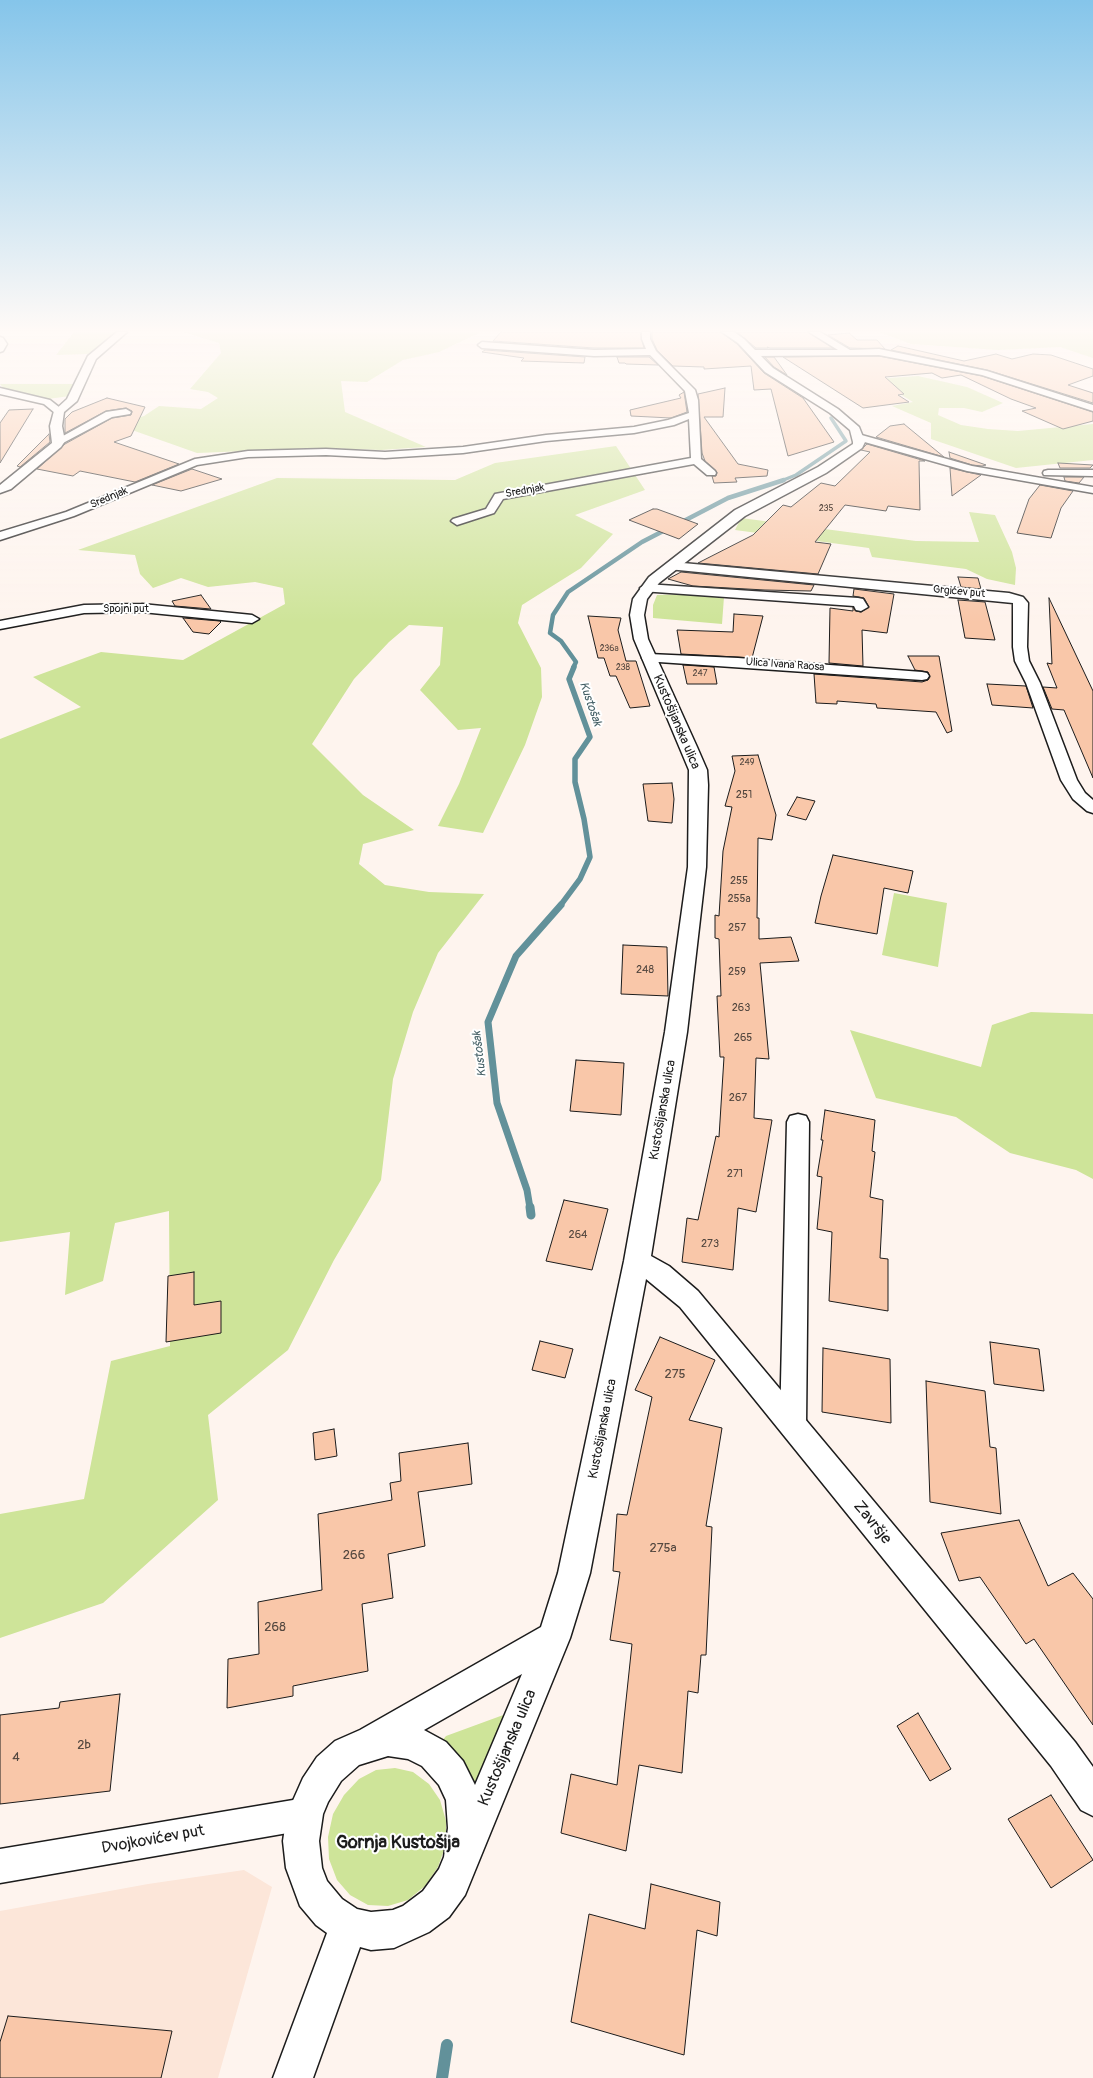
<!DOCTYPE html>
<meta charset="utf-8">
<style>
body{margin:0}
canvas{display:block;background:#fef4ee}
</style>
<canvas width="1093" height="2078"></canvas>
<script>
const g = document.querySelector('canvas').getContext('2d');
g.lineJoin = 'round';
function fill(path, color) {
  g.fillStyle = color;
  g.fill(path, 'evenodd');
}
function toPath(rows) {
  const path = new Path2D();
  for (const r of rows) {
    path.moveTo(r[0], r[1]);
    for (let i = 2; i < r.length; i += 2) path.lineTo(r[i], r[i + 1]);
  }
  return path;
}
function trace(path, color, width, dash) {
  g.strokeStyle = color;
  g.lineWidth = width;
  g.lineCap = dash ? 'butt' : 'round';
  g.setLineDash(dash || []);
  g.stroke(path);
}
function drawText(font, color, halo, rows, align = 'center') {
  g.font = font + ' Pangolin,sans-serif';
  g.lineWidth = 4;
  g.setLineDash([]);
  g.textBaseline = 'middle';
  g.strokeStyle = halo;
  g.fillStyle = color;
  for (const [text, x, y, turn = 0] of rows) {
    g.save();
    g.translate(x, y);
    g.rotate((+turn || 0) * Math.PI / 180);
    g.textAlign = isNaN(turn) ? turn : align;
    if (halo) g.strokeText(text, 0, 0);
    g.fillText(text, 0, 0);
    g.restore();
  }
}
fill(toPath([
 [244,1870,272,1887,218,2078,0,2078,0,1911,148,1884]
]), '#fce6d9');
fill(toPath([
 [74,332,118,332,88,354,56,355],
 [183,332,481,332,439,352,403,360,367,382,341,381,345,412,426,447,381,450,323,448,197,453,115,424,144,416,159,406,201,409,218,398,208,392,190,389,221,353,219,343],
 [879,332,1093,332,1093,358,1060,347,998,350,911,344],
 [918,376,967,387,1003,403,982,412,964,408,939,408,938,415,961,425,988,429,1018,431,1093,424,1093,460,1016,468,931,439,931,423,892,406,913,402,875,379],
 [0,384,74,384,70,396,48,399,4,389],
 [616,446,645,490,575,515,613,534,581,568,522,605,518,623,541,668,542,697,525,745,483,833,438,826,459,784,481,728,458,730,420,690,440,665,443,627,409,625,389,642,354,679,312,744,363,795,414,830,363,844,359,864,385,885,429,892,484,894,438,953,413,1012,393,1079,381,1180,334,1260,288,1350,208,1415,218,1500,103,1603,0,1638,0,1514,84,1499,111,1361,170,1346,169,1211,115,1223,103,1281,65,1295,70,1232,0,1242,0,739,81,707,33,677,101,652,183,660,285,604,283,588,255,582,208,587,181,578,153,588,140,574,135,555,78,550,277,478,455,480,495,463],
 [969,512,995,515,1012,552,1016,568,1015,585,987,579,966,569,872,557,869,548,735,530,741,518,916,541,979,542],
 [691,594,724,597,722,624,653,618,653,605,657,595],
 [894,893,947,903,938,967,882,955],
 [1031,1012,1093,1014,1093,1179,1076,1170,1010,1153,956,1117,876,1098,850,1030,981,1067,992,1025],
 [506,1714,476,1782,470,1782,442,1741,446,1736],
 [395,1768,413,1772,429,1784,440,1800,446,1821,446,1844,438,1867,425,1886,408,1900,388,1906,368,1905,350,1895,337,1880,329,1859,328,1837,333,1814,344,1795,359,1779,376,1770]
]), '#cee499');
trace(toPath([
 [781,481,796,475,846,441,831,418]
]), '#62919a', 3.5);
trace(toPath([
 [678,524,728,498,784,480],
 [573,668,576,662,561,641,550,633,553,615,568,592,642,542,669,528]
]), '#62919a', 4.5);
trace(toPath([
 [560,906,580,879,590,857,584,819,575,782,575,759,590,737,569,679,574,667]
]), '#62919a', 5.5);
trace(toPath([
 [530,1208,527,1190,497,1103,488,1022,516,956,561,905]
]), '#62919a', 7);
trace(toPath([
 [530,1207,531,1215]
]), '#62919a', 9);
trace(toPath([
 [442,2078,447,2045]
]), '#62919a', 12);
const building = toPath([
 [501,332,640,332,644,348,594,348,493,341,501,332],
 [652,332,721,332,737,344,764,373,803,398,834,442,788,456,771,389,754,390,751,366,704,369,704,367,673,366,657,350,652,339,652,332],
 [737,332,808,332,833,348,770,348,767,347,768,348,756,348,737,332],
 [849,333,857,340,877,340,885,349,850,348,828,335,849,333],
 [898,346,964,361,996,354,1012,359,1033,354,1051,355,1093,369,1093,376,1068,385,1093,393,1093,403,987,370,891,350,898,346],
 [485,350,585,357,584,363,521,361,524,358,482,352,485,350],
 [879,356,982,376,1093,412,1093,421,1063,429,1022,411,1036,408,1011,399,961,375,942,378,932,373,885,377,904,394,898,395,909,402,863,408,783,357,879,356],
 [617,357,649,357,658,365,626,364,625,363,619,363,617,357],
 [765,357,774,357,787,375,774,367,765,357],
 [725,388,723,417,704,417,738,464,768,470,767,476,735,478,737,482,714,483,712,476,716,476,717,472,705,461,702,453,698,394,725,388],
 [684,392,687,412,671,418,631,416,630,410,681,398,679,395,684,392],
 [107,398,145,407,131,436,114,442,179,464,135,482,80,471,73,476,37,469,65,444,112,418,131,415,132,411,126,408,106,411,65,433,65,419,72,412,107,398],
 [33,409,0,463,0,423,9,410,33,409],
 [904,424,944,457,876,437,890,426,904,424],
 [49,434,50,442,20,467,17,466,49,434],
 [867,444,925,461,919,461,920,510,888,506,886,511,845,505,815,542,831,544,818,574,698,563,753,535,783,505,791,507,821,483,835,486,870,452,861,450,867,444],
 [949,452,986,465,982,466,972,465,950,458,949,452],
 [1058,463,1093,465,1090,468,1060,468,1058,463],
 [950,468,967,472,981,475,952,496,950,468],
 [192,469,222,479,181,491,152,485,192,469],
 [1064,477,1084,477,1079,483,1065,481,1064,477],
 [1040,485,1073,491,1061,508,1051,538,1017,533,1029,499,1040,485],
 [653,509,657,509,698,524,679,539,629,520,653,509],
 [681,572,814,585,811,591,765,590,693,586,668,579,681,572],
 [958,577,978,578,981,589,961,587,958,577],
 [854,589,894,594,887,633,862,630,863,666,829,663,830,608,853,611,853,607,856,611,861,612,869,607,864,598,853,596,854,589],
 [201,595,211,609,175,606,172,601,201,595],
 [1049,598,1093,691,1093,778,1064,710,1052,709,1043,687,1057,688,1047,663,1052,664,1049,598],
 [958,600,985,602,995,640,965,638,958,600],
 [734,614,763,616,752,658,681,654,677,630,733,632,734,614],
 [588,616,621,618,618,630,626,661,636,661,650,706,630,708,616,676,610,676,604,658,598,658,588,616],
 [183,618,220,621,221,622,209,634,193,632,183,618],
 [908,656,939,656,952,731,947,733,936,712,877,708,876,704,837,701,837,704,816,703,814,674,922,682,928,680,930,677,928,672,915,670,908,656],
 [683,665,714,667,717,684,687,684,683,665],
 [987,684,1026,686,1033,708,992,705,987,684],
 [758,755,776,815,772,840,758,838,757,918,759,918,759,939,791,937,799,961,760,963,769,1059,756,1058,754,1118,772,1120,756,1212,738,1208,733,1270,682,1262,687,1218,698,1220,716,1136,719,1137,724,1057,720,1057,718,1017,717,996,721,996,719,939,715,938,715,915,719,916,723,851,732,807,725,806,735,771,732,756,758,755],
 [672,783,674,799,672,823,648,821,643,784,672,783],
 [797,797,815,801,806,820,787,815,797,797],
 [833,855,913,871,908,893,884,888,877,934,815,923,821,896,833,855],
 [623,945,667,947,668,996,621,994,623,945],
 [576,1060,624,1063,621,1115,570,1111,576,1060],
 [825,1110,875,1120,872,1151,875,1152,870,1197,883,1200,880,1258,888,1259,888,1311,829,1301,832,1232,817,1229,822,1177,817,1176,823,1140,821,1140,825,1110],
 [564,1200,608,1209,592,1270,546,1261,564,1200],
 [194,1272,194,1305,221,1301,221,1333,166,1342,168,1276,194,1272],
 [660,1337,715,1360,689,1420,722,1428,706,1526,712,1527,706,1655,701,1655,698,1693,688,1691,682,1773,639,1765,626,1851,561,1833,571,1774,617,1785,632,1644,610,1640,620,1572,613,1571,617,1514,627,1515,652,1397,635,1390,660,1337],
 [540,1341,573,1349,565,1378,532,1370,540,1341],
 [990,1342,1039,1349,1044,1391,994,1384,990,1342],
 [823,1348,890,1359,891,1423,822,1412,823,1348],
 [926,1381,985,1391,990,1447,996,1448,1001,1514,930,1502,926,1381],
 [334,1429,337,1456,315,1460,313,1433,334,1429],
 [468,1443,472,1484,418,1492,425,1546,388,1554,393,1598,362,1604,368,1671,293,1686,293,1696,227,1708,228,1659,259,1654,258,1602,322,1590,318,1514,392,1500,390,1483,401,1481,399,1453,468,1443],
 [1019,1520,1048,1586,1073,1573,1093,1599,1093,1725,1034,1639,1026,1644,980,1577,959,1581,941,1533,1019,1520],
 [120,1694,110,1791,0,1804,0,1715,59,1708,60,1702,120,1694],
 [918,1713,951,1769,930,1781,897,1726,918,1713],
 [1051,1795,1093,1860,1051,1888,1008,1819,1051,1795],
 [651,1884,720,1902,717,1936,697,1930,684,2055,571,2022,589,1914,645,1929,651,1884],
 [8,2016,172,2031,161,2078,0,2078,0,2042,8,2016]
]);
fill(building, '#f9c7a9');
trace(building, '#1c1c1c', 1);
const minor = toPath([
 [642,332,650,332,650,339,656,351,695,390,698,400,701,459,715,471,716,473,715,475,707,475,694,464,503,499,494,513,457,525,451,521,453,519,486,509,495,494,691,458,689,419,674,425,634,433,546,441,463,453,385,458,326,455,248,457,197,465,74,516,0,540,0,532,66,512,195,459,248,451,326,449,385,452,463,447,546,435,634,427,668,420,689,413,685,391,650,355,594,356,482,348,478,345,482,342,594,350,646,349,642,339,642,332],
 [809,332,820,332,850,350,879,349,987,371,1093,405,1093,411,982,375,879,355,754,356,749,353,754,350,838,350,809,332],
 [0,337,3,338,7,344,3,351,0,352,0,337],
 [0,388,50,400,64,411,63,413,55,413,44,404,0,394,0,388],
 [126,409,131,412,130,414,112,417,63,443,55,443,54,441,106,412,126,409],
 [858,434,972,466,1093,487,1093,493,967,471,854,439,853,437,854,435,858,434],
 [1048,470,1093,470,1093,476,1044,475,1043,473,1044,471,1048,470],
 [672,562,1009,593,1023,597,1028,603,1027,647,1029,661,1040,683,1077,780,1085,793,1093,800,1093,813,1087,811,1073,799,1061,780,1026,683,1015,661,1013,647,1013,603,668,569,666,566,668,563,672,562],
 [646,584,858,598,863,599,868,607,861,611,856,610,854,606,641,591,640,588,646,584],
 [142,604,252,615,259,619,252,623,142,612,84,613,0,629,0,621,84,605,142,604],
 [649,654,738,658,922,672,927,673,929,676,927,679,922,680,644,661,642,658,644,655,649,654],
 [798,1114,806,1116,809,1122,806,1426,802,1435,793,1438,784,1435,780,1426,787,1122,790,1116,798,1114],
 [305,1798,316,1803,321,1814,316,1825,305,1830,0,1883,0,1849,305,1798]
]);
const tertiary = toPath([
 [117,332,127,332,96,359,77,401,64,412,62,426,65,441,61,447,11,489,0,493,0,485,52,443,50,426,54,411,67,399,88,356,117,332],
 [722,332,734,332,744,339,773,368,838,409,859,427,865,442,862,448,826,473,745,516,659,583,647,599,644,615,648,639,697,747,707,770,708,785,706,867,687,1032,651,1256,669,1266,698,1291,1075,1742,1093,1767,1093,1816,1081,1810,1051,1766,680,1307,646,1279,590,1573,570,1638,465,1895,449,1917,429,1932,394,1948,371,1950,360,1947,313,2078,273,2078,327,1933,316,1925,300,1906,286,1868,283,1841,287,1814,303,1778,317,1757,335,1741,360,1730,541,1627,558,1573,624,1261,665,1032,688,867,689,770,634,639,630,615,633,599,649,577,735,510,818,467,853,444,853,442,850,430,830,413,765,372,738,343,722,332],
 [522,1674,475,1785,463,1761,446,1742,424,1730,522,1674],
 [388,1756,408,1759,422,1766,439,1785,446,1800,448,1828,444,1857,439,1869,423,1891,403,1906,393,1910,371,1912,357,1909,342,1899,327,1881,322,1868,319,1841,323,1814,328,1802,341,1781,359,1765,388,1756]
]);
trace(minor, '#1c1c1c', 3);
trace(tertiary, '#1c1c1c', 3);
fill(minor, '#fff');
fill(tertiary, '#fff');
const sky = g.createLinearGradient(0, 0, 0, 623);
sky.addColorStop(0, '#85c5ea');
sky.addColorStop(0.53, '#fffaf7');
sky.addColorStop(1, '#fffaf700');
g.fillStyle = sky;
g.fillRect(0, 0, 1093, 623);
drawText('9px', '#53473f', null, [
 ["235",826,509],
 ["236a",609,649],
 ["238",623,668],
 ["247",700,674],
 ["249",747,763]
]);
drawText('11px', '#1c1c1c', '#fff', [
 ["Srednjak",525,491,-10],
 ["Srednjak",109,498,-23],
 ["Grgićev put",959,592,5],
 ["Spojni put",126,609],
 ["Ulica Ivana Raosa",785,665,4]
]);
drawText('11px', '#53473f', null, [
 ["251",744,795],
 ["255",739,881],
 ["255a",739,899],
 ["257",737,928],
 ["248",645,970],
 ["259",737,972],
 ["263",741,1008],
 ["265",743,1038],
 ["267",738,1098],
 ["271",735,1174],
 ["264",578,1235],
 ["273",710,1244]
]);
drawText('italic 12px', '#456066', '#fff', [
 ["Kustošak",590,704,71],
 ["Kustošak",480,1054,-97]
]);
drawText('13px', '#1c1c1c', '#fff', [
 ["Kustošijanska ulica",676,722,67],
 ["Kustošijanska ulica",663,1110,-80],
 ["Kustošijanska ulica",603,1429,-79]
]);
drawText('13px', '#53473f', null, [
 ["275",675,1375],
 ["275a",663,1549],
 ["266",354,1556],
 ["268",275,1628],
 ["2b",84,1746],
 ["4",16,1758]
]);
drawText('16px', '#1c1c1c', '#fff', [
 ["Završje",872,1523,51],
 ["Kustošijanska ulica",508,1748,-67],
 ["Dvojkovićev put",153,1840,-10]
]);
drawText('bold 18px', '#1c1c1c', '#fff', [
 ["Gornja Kustošija",398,1843]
]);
</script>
